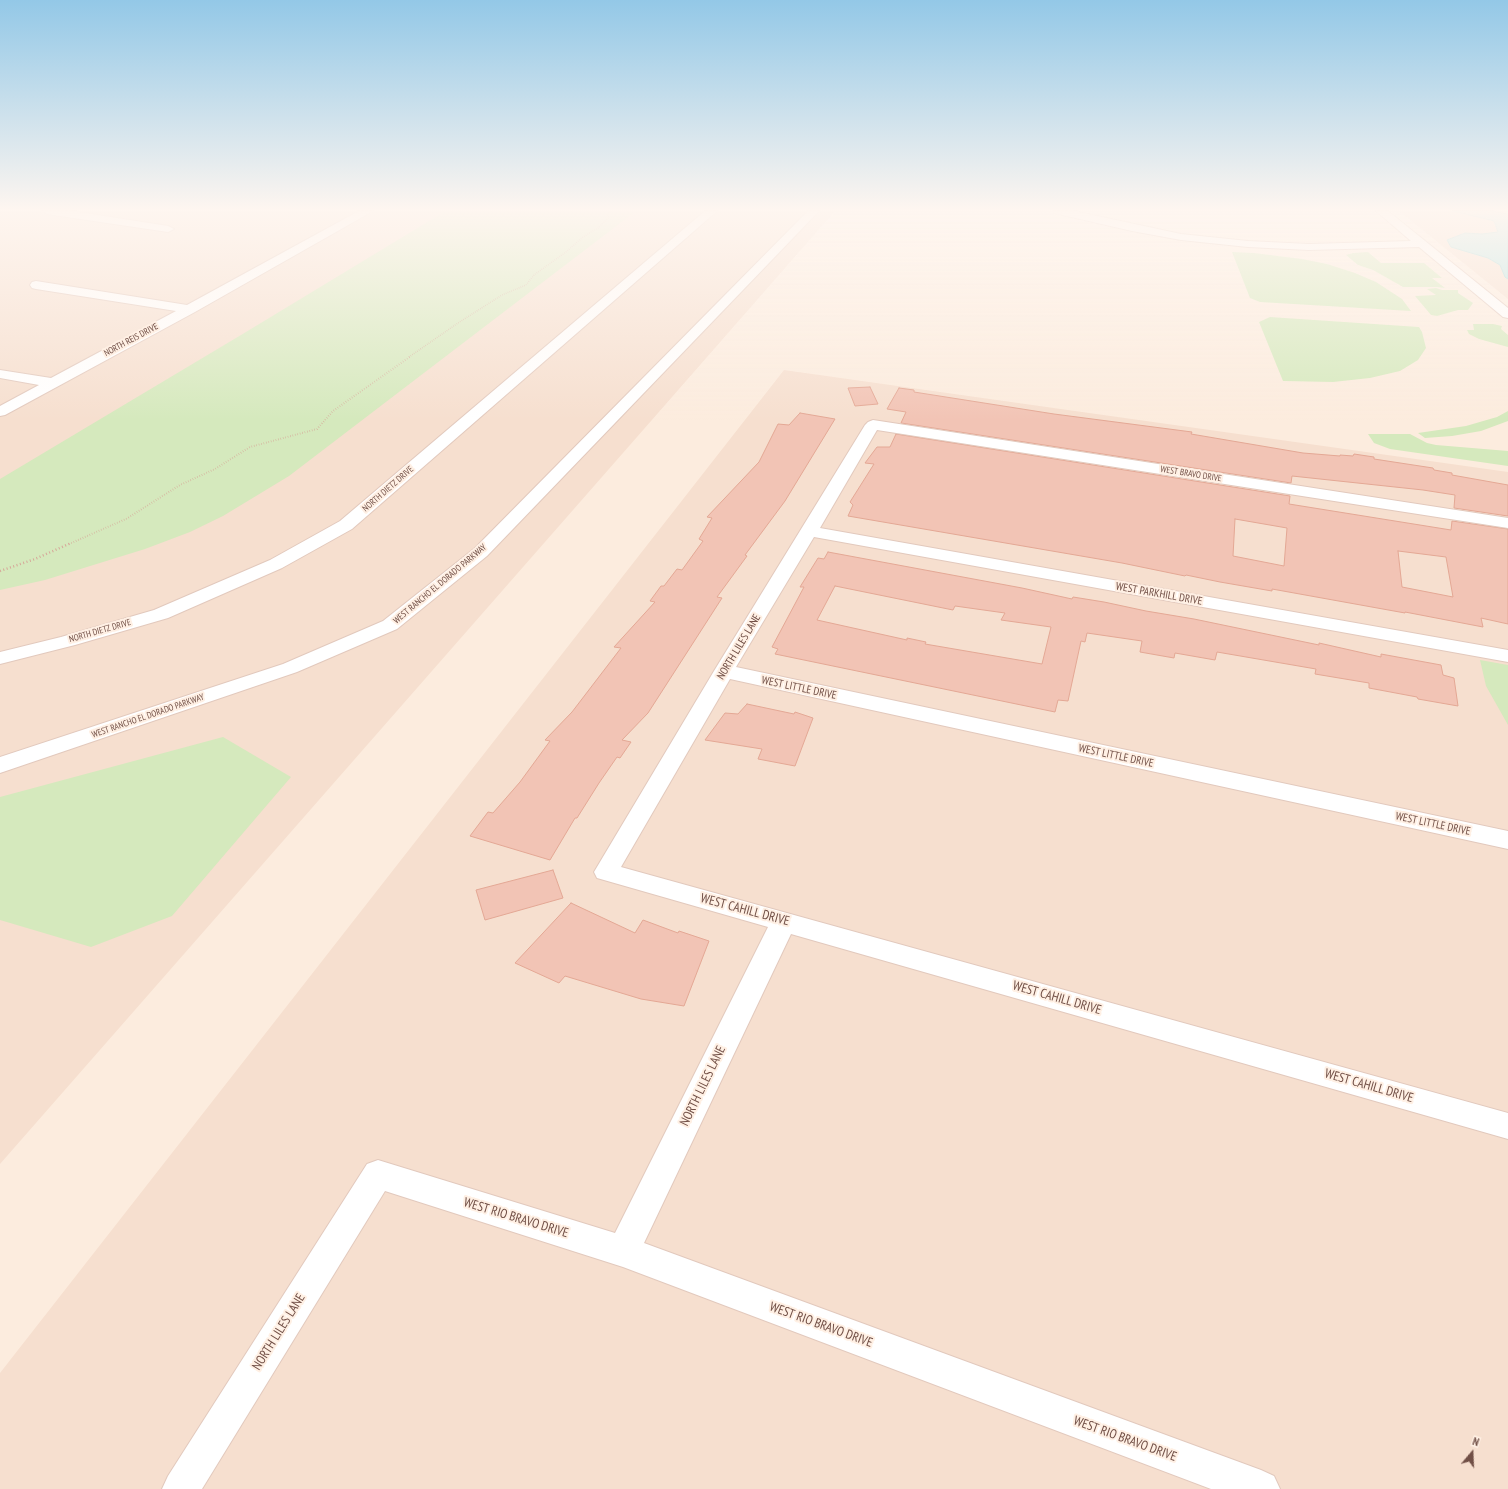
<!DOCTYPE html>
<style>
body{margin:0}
#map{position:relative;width:1508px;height:1489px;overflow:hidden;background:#fcecde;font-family:"PT Sans Narrow",sans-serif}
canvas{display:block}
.north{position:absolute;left:1452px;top:1433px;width:40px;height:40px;-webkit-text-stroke:3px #fff0e4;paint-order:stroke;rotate:19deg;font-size:11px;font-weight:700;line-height:16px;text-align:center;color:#714f46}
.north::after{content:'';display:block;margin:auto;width:14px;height:18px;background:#714f46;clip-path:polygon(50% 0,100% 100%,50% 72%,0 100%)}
</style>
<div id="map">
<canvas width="1508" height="1489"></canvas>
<div class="north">N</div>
</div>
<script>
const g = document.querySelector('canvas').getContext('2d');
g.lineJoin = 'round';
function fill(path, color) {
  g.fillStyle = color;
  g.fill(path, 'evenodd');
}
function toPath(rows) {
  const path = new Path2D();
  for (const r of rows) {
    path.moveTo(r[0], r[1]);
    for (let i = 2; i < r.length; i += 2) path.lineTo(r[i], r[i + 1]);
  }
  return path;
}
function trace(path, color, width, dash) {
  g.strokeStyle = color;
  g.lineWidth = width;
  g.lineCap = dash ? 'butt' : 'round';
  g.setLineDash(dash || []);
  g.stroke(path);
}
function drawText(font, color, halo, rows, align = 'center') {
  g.font = font + ' "PT Sans Narrow",sans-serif';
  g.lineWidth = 4;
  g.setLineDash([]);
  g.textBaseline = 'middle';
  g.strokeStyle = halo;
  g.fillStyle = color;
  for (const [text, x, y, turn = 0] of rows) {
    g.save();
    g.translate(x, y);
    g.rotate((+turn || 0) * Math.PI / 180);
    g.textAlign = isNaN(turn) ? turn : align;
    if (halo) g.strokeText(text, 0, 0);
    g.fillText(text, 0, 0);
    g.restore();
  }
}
fill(toPath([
 [0,211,835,211,0,1164],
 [1399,211,1453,211,1494,221,1498,232,1482,234,1465,233,1448,240,1451,247,1488,258,1500,265,1505,277,1508,279,1508,299],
 [784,370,1508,472,1508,1489,0,1489,0,1373]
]), '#f6dfcf');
fill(toPath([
 [443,211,636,211,289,476,223,516,190,532,145,549,45,580,0,590,0,479,246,332,439,215],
 [1232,252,1254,253,1302,259,1327,264,1355,273,1376,282,1402,299,1411,311,1260,302,1250,298],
 [1368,252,1381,263,1424,263,1442,278,1432,278,1445,288,1437,287,1403,287,1373,270,1358,265,1346,255,1353,253],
 [1436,288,1442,290,1458,290,1458,293,1473,303,1468,310,1458,310,1437,316,1431,315,1415,296,1436,295,1427,289],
 [1270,317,1419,327,1422,332,1426,348,1418,360,1400,371,1370,378,1333,382,1283,381,1259,322],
 [1473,324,1493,324,1502,326,1501,329,1508,335,1508,347,1479,339,1469,334,1467,330,1474,330],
 [1508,411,1508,421,1481,431,1452,436,1425,438,1418,433,1466,426,1497,417],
 [1368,434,1410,434,1427,443,1436,445,1508,451,1508,466,1390,449,1374,443],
 [1480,660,1508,665,1508,725,1486,686],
 [223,737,291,777,172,916,91,947,0,920,0,797]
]), '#d5e9bd');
const water = toPath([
 [1453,211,1492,211,1508,214,1508,279,1505,277,1500,265,1488,258,1451,247,1447,240,1465,233,1482,234,1498,232,1494,221,1453,211]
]);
fill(water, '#b3e5e5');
trace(water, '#99d6d7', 1);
const building = toPath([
 [870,387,878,404,855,406,848,388,870,387],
 [899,388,914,390,914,392,1054,414,1192,432,1191,434,1303,453,1340,456,1340,455,1353,456,1354,454,1374,457,1374,459,1433,468,1434,470,1452,473,1452,475,1508,485,1508,516,1454,508,1455,495,1423,490,1292,476,1291,483,901,423,906,412,887,409,899,388],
 [800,413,835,419,785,501,745,555,747,556,717,597,722,598,648,713,622,740,631,742,620,758,617,757,599,783,577,818,575,818,550,860,470,836,488,812,493,813,520,782,550,741,545,740,572,712,621,648,614,647,655,602,650,601,661,586,664,586,677,569,682,570,703,541,699,539,712,518,707,517,759,462,778,424,789,425,800,413],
 [896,434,1290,496,1289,504,1451,530,1452,521,1508,529,1508,624,1481,618,1483,627,1405,612,1405,613,1272,589,1272,591,1220,582,1186,575,1185,576,1122,563,848,516,853,505,850,502,874,464,865,463,877,447,890,447,896,434],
 [1235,519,1287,528,1284,566,1233,556,1235,519],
 [1398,551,1446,557,1453,597,1402,587,1398,551],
 [828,552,1022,588,1072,599,1073,597,1104,602,1146,611,1194,619,1319,645,1319,643,1381,657,1381,654,1441,665,1443,675,1454,678,1458,706,1418,699,1417,697,1369,688,1369,683,1315,674,1316,669,1217,652,1215,660,1175,653,1174,658,1140,652,1142,641,1087,633,1085,642,1081,641,1068,701,1058,700,1055,712,775,654,778,649,772,647,804,587,800,587,818,558,824,559,828,552],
 [835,586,953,610,955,606,1005,613,1001,620,1051,627,1042,664,925,644,926,642,907,638,907,640,817,620,835,586],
 [747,704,794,714,795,712,813,718,795,766,758,759,762,749,705,740,725,713,738,714,747,704],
 [553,870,563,898,485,920,476,890,553,870],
 [571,903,635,933,643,920,678,933,679,931,709,941,684,1006,641,999,565,976,559,983,515,963,571,903]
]);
fill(building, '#f2c4b5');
trace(building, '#e4a895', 1);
const minor = toPath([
 [42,211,72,211,168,226,174,229,168,232,47,214,42,211],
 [359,211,373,211,195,312,5,415,0,416,0,406,39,385,0,378,0,370,51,378,176,311,36,289,32,288,30,285,32,282,36,281,187,305,359,211],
 [705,211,717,211,352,529,282,568,168,618,75,645,0,664,0,652,61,637,154,610,270,560,340,521,705,211],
 [808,211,819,211,487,556,397,629,297,672,0,773,0,757,283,664,383,621,475,548,808,211],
 [1053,211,1074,211,1181,234,1248,241,1309,244,1411,241,1376,211,1388,211,1508,308,1508,318,1503,317,1419,247,1309,250,1248,247,1181,240,1132,231,1054,213,1053,211],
 [873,420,1508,518,1508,528,877,430,820,528,1508,650,1508,662,814,537,736,667,1508,831,1508,849,730,679,621,867,1508,1113,1508,1139,791,934,644,1243,1261,1470,1274,1476,1280,1489,1211,1489,623,1267,385,1191,202,1489,162,1489,168,1476,367,1164,378,1160,615,1233,768,927,597,878,594,872,714,671,865,425,868,422,873,420]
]);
trace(minor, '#e2c9bd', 2);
trace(toPath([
 [409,357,458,323,502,295,526,285,534,275,566,252,583,237,598,228,608,218,610,211]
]), '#d6a899', 1.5, [0.5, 1.5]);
trace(toPath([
 [69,544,126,519,180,485,215,469,250,447,317,429,333,411,411,356]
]), '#d6a899', 2, [0.5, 2]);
trace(toPath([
 [0,571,35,559,71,543]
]), '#d6a899', 2.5, [1, 2.5]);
fill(minor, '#fff');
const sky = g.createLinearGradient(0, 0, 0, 420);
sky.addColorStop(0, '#93c8e7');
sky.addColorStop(0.5, '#fef6f0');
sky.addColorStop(1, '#fef6f000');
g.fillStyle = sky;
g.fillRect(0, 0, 1508, 420);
drawText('9px', '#714f46', '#fff0e4', [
 ["NORTH REIS DRIVE",131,340,-28],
 ["WEST BRAVO DRIVE",1191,474,9],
 ["NORTH DIETZ DRIVE",388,489,-41],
 ["WEST RANCHO EL DORADO PARKWAY",440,584,-40],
 ["NORTH DIETZ DRIVE",100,631,-16],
 ["WEST RANCHO EL DORADO PARKWAY",148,716,-19]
]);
drawText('11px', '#714f46', '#fff0e4', [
 ["WEST PARKHILL DRIVE",1159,594,10],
 ["NORTH LILES LANE",739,647,-59],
 ["WEST LITTLE DRIVE",799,688,12],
 ["WEST LITTLE DRIVE",1116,756,12],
 ["WEST LITTLE DRIVE",1433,824,12]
]);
drawText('13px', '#714f46', '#fff0e4', [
 ["WEST CAHILL DRIVE",745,910,15],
 ["WEST CAHILL DRIVE",1057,998,16],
 ["NORTH LILES LANE",703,1086,-64],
 ["WEST CAHILL DRIVE",1369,1086,16],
 ["WEST RIO BRAVO DRIVE",516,1218,17],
 ["WEST RIO BRAVO DRIVE",821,1325,20],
 ["NORTH LILES LANE",279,1332,-58],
 ["WEST RIO BRAVO DRIVE",1125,1439,20]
]);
</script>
